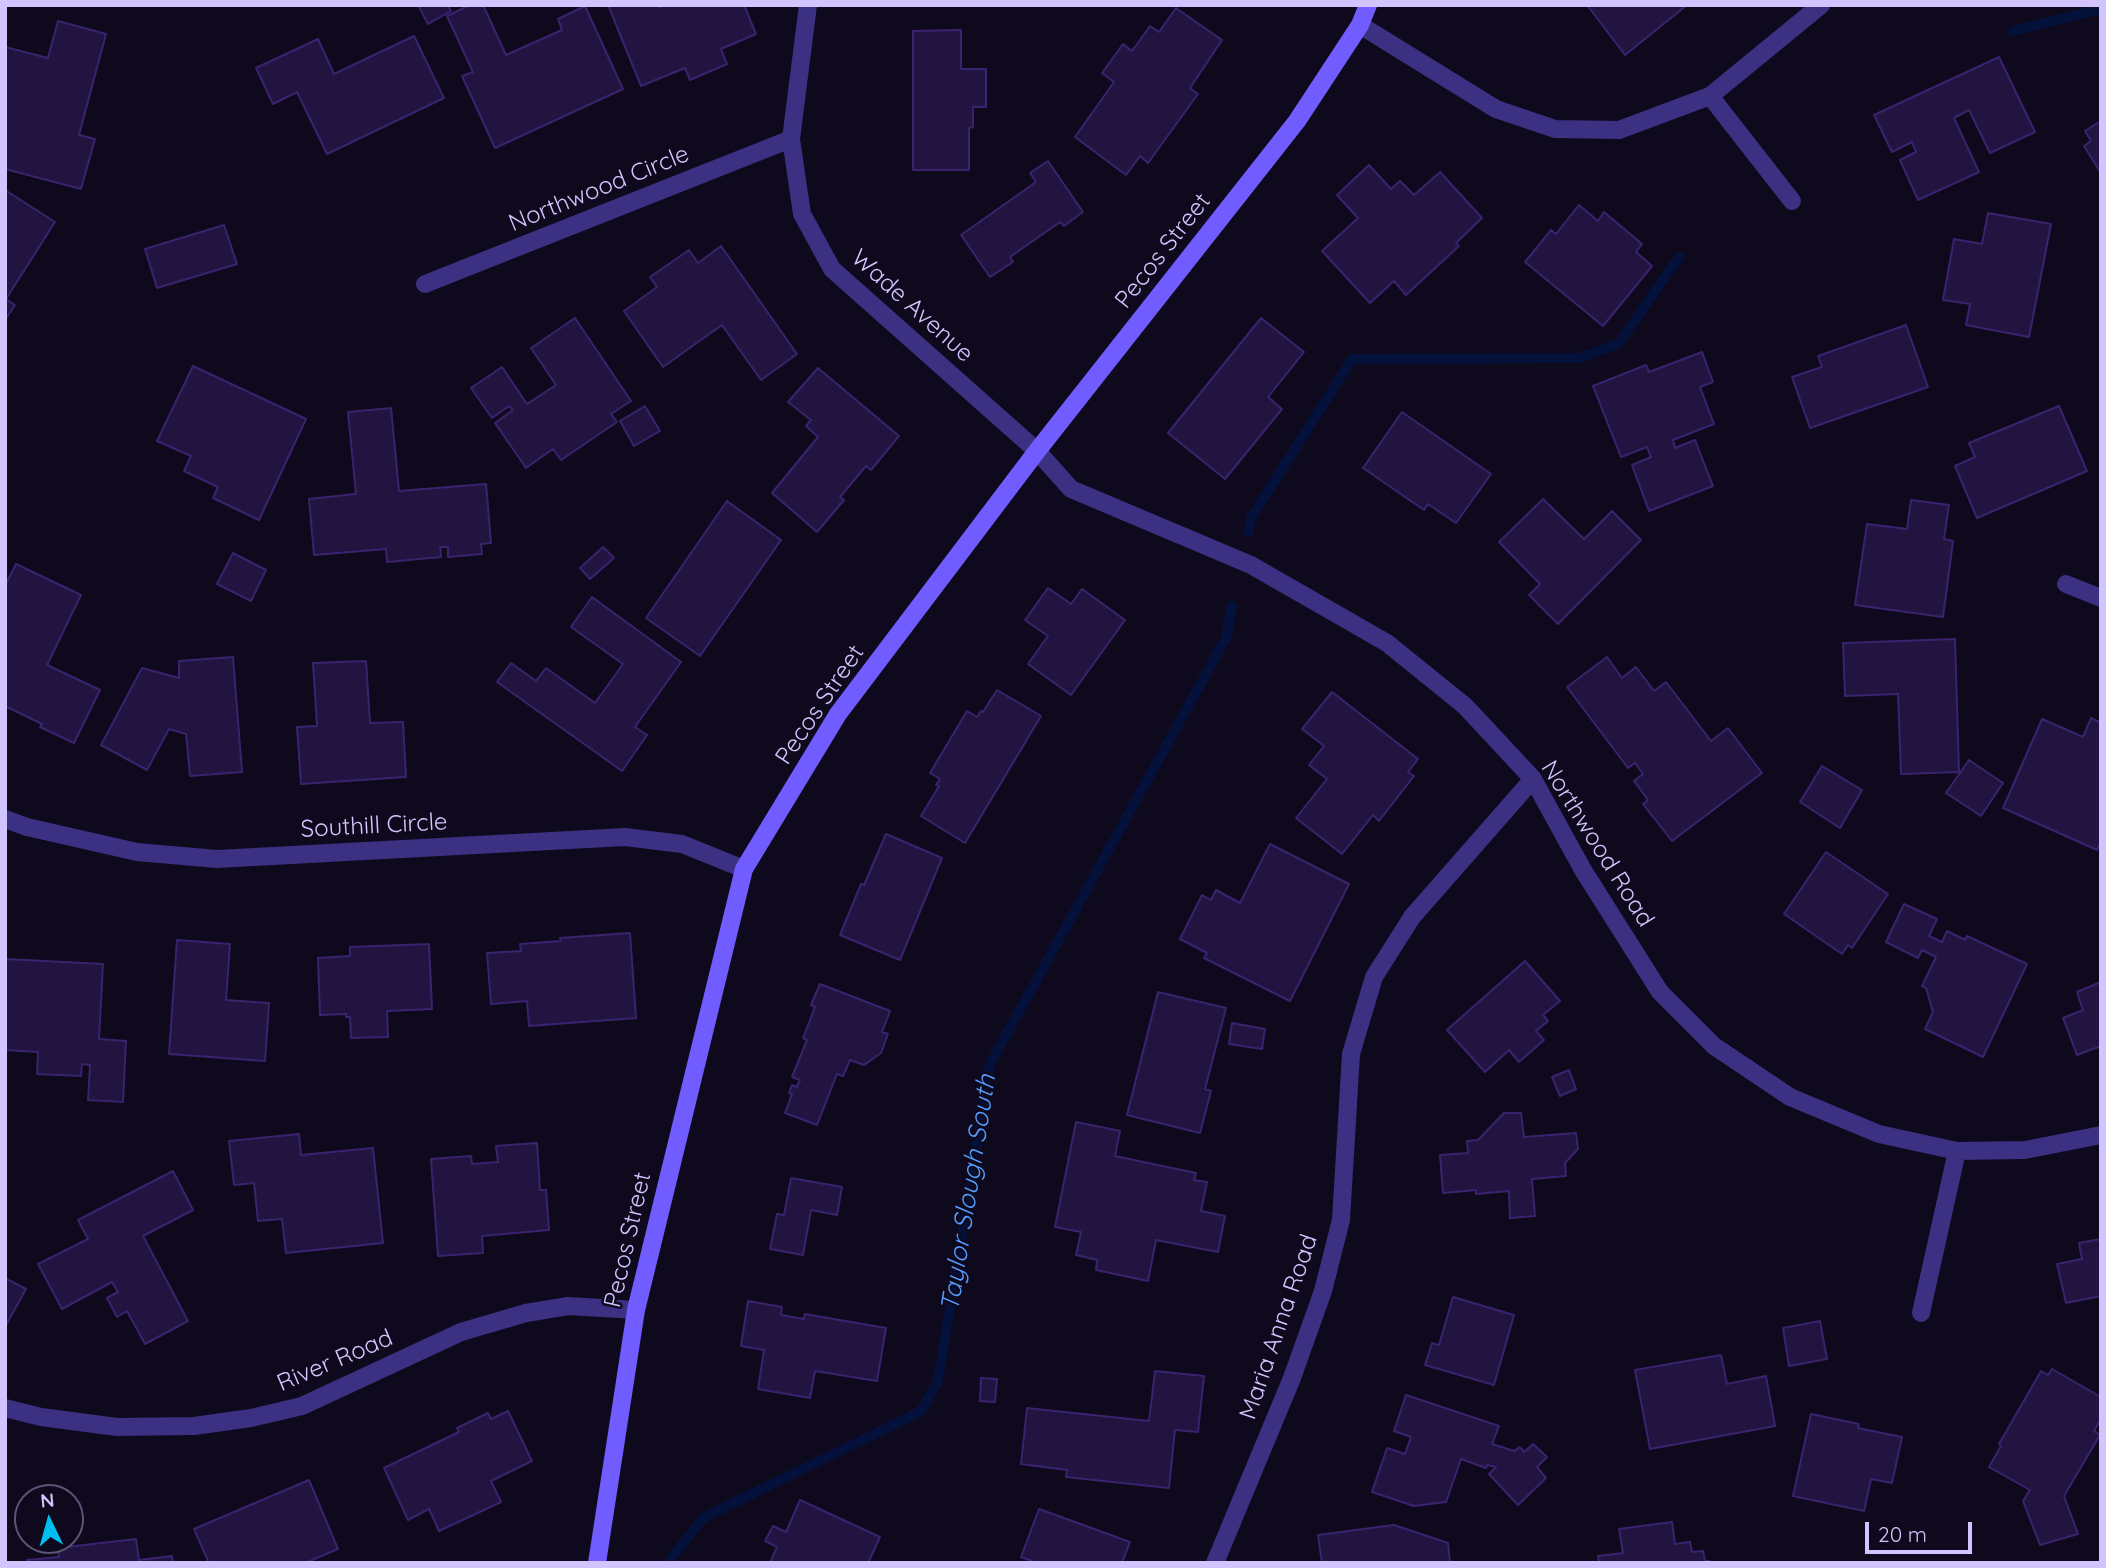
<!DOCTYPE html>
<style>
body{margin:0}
#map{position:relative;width:2106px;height:1568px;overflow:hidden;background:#0f091d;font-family:Quicksand,sans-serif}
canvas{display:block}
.frame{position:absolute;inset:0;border:7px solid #d2c5ff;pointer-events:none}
.north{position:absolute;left:14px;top:1484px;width:70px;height:70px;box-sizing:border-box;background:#0f091d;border:2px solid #5d5477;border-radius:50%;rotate:355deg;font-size:19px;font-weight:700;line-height:28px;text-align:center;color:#d2c5ff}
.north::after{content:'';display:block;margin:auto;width:24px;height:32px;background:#00bff0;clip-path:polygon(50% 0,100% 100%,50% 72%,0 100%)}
.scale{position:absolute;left:1865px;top:1522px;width:107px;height:32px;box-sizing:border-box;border:4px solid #d2c5ff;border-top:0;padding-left:9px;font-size:21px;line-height:24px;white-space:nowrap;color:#d2c5ff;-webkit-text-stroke:5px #0f091d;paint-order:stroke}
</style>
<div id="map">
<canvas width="2106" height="1568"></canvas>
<div class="frame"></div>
<div class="north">N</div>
<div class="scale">20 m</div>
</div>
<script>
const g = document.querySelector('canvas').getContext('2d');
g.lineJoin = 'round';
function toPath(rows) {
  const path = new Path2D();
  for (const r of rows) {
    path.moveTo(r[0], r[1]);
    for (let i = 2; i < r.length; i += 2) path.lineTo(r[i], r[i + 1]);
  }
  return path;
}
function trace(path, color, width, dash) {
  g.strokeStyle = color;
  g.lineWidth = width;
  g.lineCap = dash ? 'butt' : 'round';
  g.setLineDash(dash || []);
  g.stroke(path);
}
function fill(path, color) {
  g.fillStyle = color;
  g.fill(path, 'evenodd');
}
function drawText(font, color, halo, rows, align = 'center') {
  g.font = font + ' Quicksand,sans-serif';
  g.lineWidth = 5;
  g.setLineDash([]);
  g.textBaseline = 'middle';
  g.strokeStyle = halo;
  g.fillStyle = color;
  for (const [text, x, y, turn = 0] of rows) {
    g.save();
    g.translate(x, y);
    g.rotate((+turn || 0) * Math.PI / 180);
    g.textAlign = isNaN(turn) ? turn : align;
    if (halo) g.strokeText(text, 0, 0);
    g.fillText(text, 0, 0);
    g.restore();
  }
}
trace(toPath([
 [2013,31,2101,9],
 [1249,531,1251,518,1352,359,1580,358,1619,343,1679,257],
 [670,1563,670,1560,703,1518,921,1411,938,1381,990,1064,1226,638,1232,606]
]), '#04123b', 10);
const building = toPath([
 [418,5,448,5,451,11,428,24,418,5],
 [470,5,483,5,506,55,562,30,558,19,585,6,623,89,495,148,462,76,473,72,447,16,470,5],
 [608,5,658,5,659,7,664,5,744,5,756,34,721,49,727,64,690,80,685,68,641,86,608,5],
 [1587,5,1687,5,1625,55,1587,5],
 [1176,8,1222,40,1190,88,1198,94,1148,163,1140,156,1126,175,1075,137,1114,82,1102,73,1123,44,1132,51,1150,26,1159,32,1176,8],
 [58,21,106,34,79,135,95,139,81,189,5,169,5,47,48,58,58,21],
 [961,30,961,69,986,69,986,107,973,107,973,127,969,128,969,170,913,170,913,31,961,30],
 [414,36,444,98,327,154,297,92,273,104,256,68,318,39,334,74,414,36],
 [1999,57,2035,132,1990,153,1969,110,1954,118,1979,172,1918,200,1900,160,1916,152,1912,142,1892,152,1874,115,1999,57],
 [2101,121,2101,173,2084,146,2091,141,2085,131,2101,121],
 [1048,161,1083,212,1064,226,1060,222,1010,257,1013,262,990,277,961,235,1036,182,1030,173,1048,161],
 [1369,165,1391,189,1400,181,1414,195,1440,172,1482,218,1456,243,1459,246,1406,295,1394,281,1370,303,1322,251,1358,218,1337,195,1369,165],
 [5,190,55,222,6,299,15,305,5,320,5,190],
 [1579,205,1598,221,1604,212,1642,244,1636,252,1652,266,1603,326,1525,262,1551,230,1556,234,1579,205],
 [1988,213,2051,224,2029,337,1966,325,1970,304,1943,300,1954,239,1982,244,1988,213],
 [224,225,237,264,157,288,145,249,224,225],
 [721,246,797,354,761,380,722,325,663,367,624,311,657,287,650,277,689,250,698,263,721,246],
 [575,318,631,401,611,414,617,422,561,460,553,449,526,468,495,423,513,410,509,406,492,418,471,388,502,367,527,404,556,385,531,348,575,318],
 [1261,318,1304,352,1268,397,1282,409,1225,479,1168,433,1261,318],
 [1906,325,1928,387,1810,428,1792,377,1822,367,1818,356,1906,325],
 [1702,352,1713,382,1700,387,1714,424,1673,440,1675,448,1695,440,1713,486,1649,511,1632,465,1651,457,1647,447,1621,457,1593,386,1646,365,1649,372,1702,352],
 [193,366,306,419,259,520,213,498,218,487,184,471,191,456,157,441,193,366],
 [818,368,899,436,871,470,866,466,840,497,844,500,817,532,772,493,818,437,806,426,811,420,788,402,818,368],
 [645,406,660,431,634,446,620,421,645,406],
 [2059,406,2087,471,1977,518,1955,466,1975,457,1969,443,2059,406],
 [391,408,399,491,486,484,491,543,481,544,482,554,448,557,448,547,440,547,441,557,387,562,386,549,314,555,309,499,356,494,348,412,391,408],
 [1402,412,1491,474,1456,523,1428,504,1424,510,1363,468,1402,412],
 [1543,499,1584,539,1612,511,1641,540,1558,624,1529,595,1540,584,1499,542,1543,499],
 [1911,500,1949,505,1944,539,1953,541,1943,617,1855,605,1867,524,1907,529,1911,500],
 [727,501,781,540,700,656,646,618,727,501],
 [603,547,614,558,590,579,580,568,603,547],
 [233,553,266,570,251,601,217,584,233,553],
 [16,564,81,595,47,665,100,690,74,743,40,727,42,724,5,706,5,586,16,564],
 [1048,588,1071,604,1082,589,1125,620,1071,695,1028,664,1048,636,1025,620,1048,588],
 [592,597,681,662,635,727,647,735,622,771,497,682,511,663,536,681,546,668,595,703,623,664,571,627,592,597],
 [1955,639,1959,772,1901,774,1898,694,1845,696,1843,643,1955,639],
 [233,657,242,772,190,776,186,734,169,729,147,770,101,745,142,668,179,678,179,661,233,657],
 [1607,657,1622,678,1636,667,1654,691,1666,682,1711,741,1728,728,1762,773,1672,841,1643,804,1648,800,1634,781,1643,774,1635,763,1628,768,1567,687,1607,657],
 [366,661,370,723,403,722,406,777,301,784,297,727,317,726,313,663,366,661],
 [997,690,1041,716,965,843,921,816,939,786,936,785,940,779,930,773,967,711,977,717,981,711,983,712,997,690],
 [1332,692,1418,759,1408,772,1414,776,1379,821,1373,815,1342,854,1296,818,1327,779,1309,765,1324,746,1302,729,1332,692],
 [2091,718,2101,723,2101,842,2097,850,2003,808,2042,719,2083,737,2091,718],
 [1969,760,2003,783,1981,816,1946,793,1969,760],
 [1822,766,1862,790,1840,828,1800,802,1822,766],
 [886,834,942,858,900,960,840,935,861,884,864,885,886,834],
 [1270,844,1349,884,1290,1001,1204,958,1207,953,1180,939,1202,895,1211,900,1216,890,1240,903,1270,844],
 [1826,852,1888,894,1852,948,1848,945,1842,954,1784,914,1826,852],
 [1904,904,1937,919,1929,936,1942,942,1947,931,1965,940,1967,936,2027,964,1983,1057,1925,1029,1933,1012,1926,988,1922,986,1936,957,1922,950,1918,958,1886,942,1904,904],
 [630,933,636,1018,529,1026,527,1001,491,1004,487,953,521,951,520,944,561,941,560,938,630,933],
 [177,940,230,944,226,1000,269,1003,265,1061,169,1054,177,940],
 [429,944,432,1009,387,1011,388,1037,351,1038,350,1017,346,1017,346,1014,320,1015,318,958,350,956,350,947,429,944],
 [5,959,103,964,99,1039,126,1041,123,1102,88,1100,90,1065,82,1064,81,1076,37,1074,38,1052,5,1050,5,959],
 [1525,961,1560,1001,1543,1015,1548,1021,1536,1031,1544,1040,1519,1062,1509,1050,1485,1072,1447,1030,1525,961],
 [2101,982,2101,1046,2077,1055,2063,1018,2083,1010,2077,992,2101,982],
 [820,984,890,1011,882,1032,888,1034,881,1053,864,1065,850,1060,843,1076,837,1074,817,1125,785,1113,792,1094,789,1093,792,1085,797,1087,800,1080,792,1077,807,1040,803,1038,815,1007,811,1005,820,984],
 [1158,992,1226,1008,1205,1089,1211,1091,1200,1133,1127,1115,1158,992],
 [1232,1023,1265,1029,1262,1049,1229,1044,1232,1023],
 [1569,1070,1576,1089,1560,1096,1552,1077,1569,1070],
 [1504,1113,1521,1113,1524,1137,1576,1133,1578,1149,1565,1163,1566,1176,1532,1179,1535,1216,1510,1218,1509,1191,1476,1194,1476,1190,1443,1193,1440,1155,1468,1153,1467,1141,1478,1140,1504,1113],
 [1076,1122,1120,1131,1115,1156,1196,1173,1194,1180,1207,1182,1201,1211,1225,1216,1218,1252,1156,1240,1148,1281,1096,1270,1097,1260,1076,1255,1081,1232,1055,1227,1076,1122],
 [299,1134,301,1155,373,1148,383,1243,286,1253,282,1219,258,1221,254,1183,234,1185,229,1141,299,1134],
 [537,1143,540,1190,546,1190,549,1230,482,1236,483,1253,438,1256,431,1159,471,1156,472,1164,498,1162,496,1146,537,1143],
 [173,1171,193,1210,143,1236,188,1321,145,1344,127,1311,117,1317,107,1298,118,1292,112,1282,62,1309,38,1264,88,1239,78,1220,173,1171],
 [791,1178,842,1187,837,1215,811,1210,803,1255,770,1249,777,1214,784,1215,791,1178],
 [2101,1239,2101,1296,2066,1303,2057,1264,2082,1259,2079,1243,2101,1239],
 [5,1278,26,1289,5,1327,5,1278],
 [1453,1297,1514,1315,1494,1385,1425,1365,1432,1343,1439,1345,1453,1297],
 [748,1301,782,1307,781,1315,804,1319,805,1314,886,1328,877,1381,815,1371,810,1398,758,1389,764,1350,741,1346,748,1301],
 [1820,1321,1827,1359,1789,1366,1783,1328,1820,1321],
 [1721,1355,1727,1384,1766,1376,1775,1426,1650,1449,1635,1370,1721,1355],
 [2052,1369,2101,1397,2101,1419,2094,1431,2100,1435,2064,1496,2078,1534,2040,1545,2023,1501,2030,1490,1989,1467,2001,1446,1999,1444,2041,1371,2048,1375,2052,1369],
 [1155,1371,1204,1376,1198,1432,1175,1430,1169,1488,1066,1477,1067,1470,1021,1464,1027,1408,1149,1421,1155,1371],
 [981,1378,997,1379,995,1402,980,1401,981,1378],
 [1406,1395,1499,1426,1492,1444,1514,1451,1520,1447,1524,1452,1533,1444,1547,1457,1537,1467,1546,1478,1518,1505,1489,1474,1496,1467,1487,1465,1486,1468,1461,1459,1446,1502,1414,1506,1372,1492,1387,1448,1405,1454,1411,1437,1394,1431,1406,1395],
 [508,1411,532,1461,491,1481,501,1502,439,1531,429,1509,408,1520,384,1468,459,1432,457,1428,488,1413,491,1419,508,1411],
 [1811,1414,1859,1424,1858,1428,1902,1437,1892,1483,1871,1479,1864,1511,1793,1496,1811,1414],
 [309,1480,338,1549,305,1563,209,1563,194,1529,309,1480],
 [800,1500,880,1537,868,1563,770,1563,777,1547,765,1541,773,1526,786,1532,800,1500],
 [1039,1509,1130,1542,1122,1563,1037,1563,1021,1557,1039,1509],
 [1672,1522,1675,1544,1690,1542,1692,1552,1703,1551,1705,1561,1710,1561,1710,1563,1599,1563,1598,1556,1623,1553,1619,1529,1672,1522],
 [1394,1525,1448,1543,1450,1563,1322,1563,1318,1535,1394,1525],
 [136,1539,139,1560,172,1556,173,1563,28,1563,27,1560,59,1557,58,1548,136,1539]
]);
fill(building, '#211440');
trace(building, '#3a236e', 2);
trace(toPath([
 [808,5,791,139,802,214,832,269,1037,451,1071,489,1251,565,1387,643,1465,706,1533,779,1583,870,1660,992,1714,1046,1790,1097,1879,1134,1957,1151,2025,1150,2101,1135],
 [1360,25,1496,109,1555,129,1619,130,1710,96,1821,5],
 [1710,96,1792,201],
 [425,284,791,139],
 [2066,584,2101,598],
 [5,819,27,827,137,852,217,859,625,837,682,844,744,869],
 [1921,1313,1957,1151],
 [5,1408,41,1417,117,1427,194,1426,251,1418,302,1406,461,1332,526,1313,568,1306,636,1310],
 [1215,1563,1292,1378,1323,1291,1341,1220,1351,1054,1374,977,1412,917,1533,779]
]), '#3b3081', 18);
trace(toPath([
 [597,1563,636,1310,744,869,838,714,1037,451,1297,121,1360,25,1368,5]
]), '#715cff', 18);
drawText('24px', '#d2c5ff', '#0f091d', [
 ["Northwood Circle",599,189,-22],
 ["Pecos Street",1163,251,-52],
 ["Wade Avenue",912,306,42],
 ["Pecos Street",820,705,-56],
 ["Southill Circle",374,826,-3],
 ["Northwood Road",1597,844,58],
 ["Pecos Street",628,1240,-77],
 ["Maria Anna Road",1279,1327,-71],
 ["River Road",335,1361,-23]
]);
drawText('italic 26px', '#539dff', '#0f091d', [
 ["Taylor Slough South",969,1193,-81]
]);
</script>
